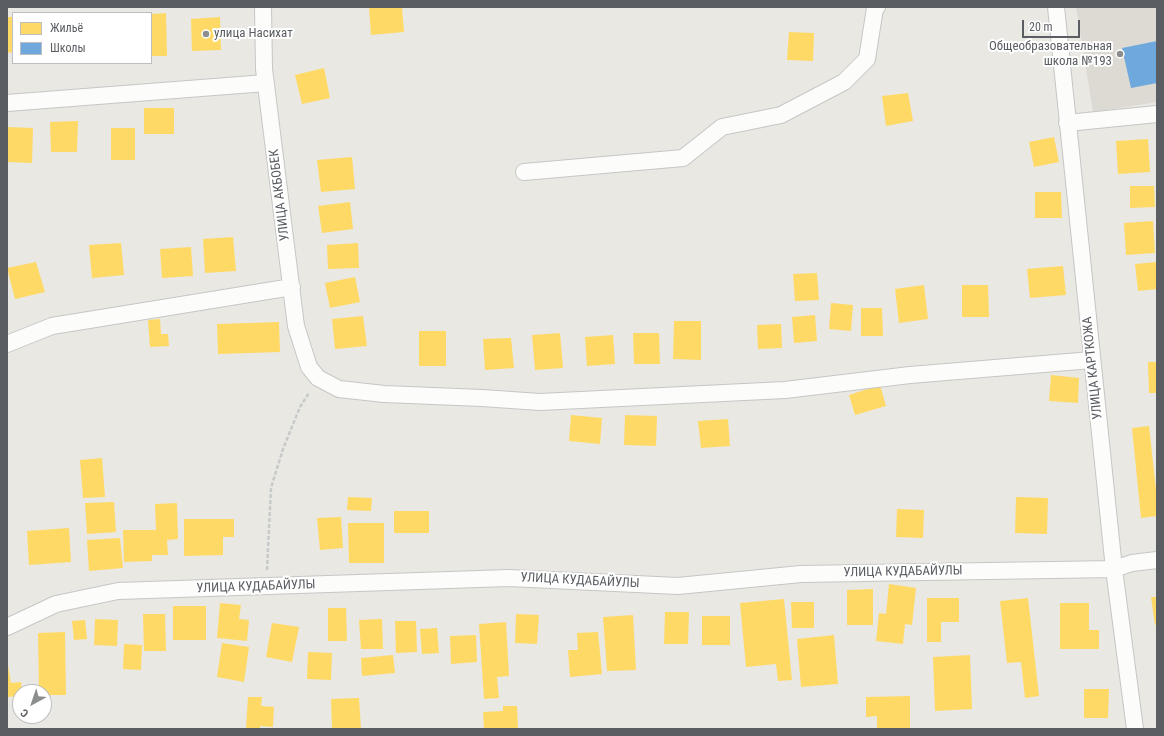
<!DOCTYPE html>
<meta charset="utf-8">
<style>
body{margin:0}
#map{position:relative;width:1164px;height:736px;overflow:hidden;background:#e9e8e3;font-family:"Roboto Condensed",sans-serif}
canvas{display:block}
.frame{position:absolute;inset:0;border:8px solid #5a5d61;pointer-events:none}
.legend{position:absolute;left:12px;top:12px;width:140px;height:52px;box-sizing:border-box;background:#fff;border:1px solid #bdbec0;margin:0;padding:5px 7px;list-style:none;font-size:12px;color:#5a5d61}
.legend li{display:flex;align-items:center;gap:8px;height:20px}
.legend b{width:20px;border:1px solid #bdbec0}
.north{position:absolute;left:12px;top:684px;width:40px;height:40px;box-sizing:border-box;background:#fff;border:1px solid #bdbec0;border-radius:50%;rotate:220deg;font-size:11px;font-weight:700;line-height:16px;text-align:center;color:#5a5d61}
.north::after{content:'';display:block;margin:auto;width:14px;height:18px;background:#8c8e8e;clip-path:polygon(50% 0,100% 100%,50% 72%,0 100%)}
.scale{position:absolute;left:1022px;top:20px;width:58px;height:18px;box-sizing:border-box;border:2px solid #5a5d61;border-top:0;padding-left:5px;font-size:12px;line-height:14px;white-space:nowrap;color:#5a5d61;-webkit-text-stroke:3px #fff;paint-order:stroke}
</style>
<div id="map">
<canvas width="1164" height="736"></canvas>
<div class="frame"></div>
<ul class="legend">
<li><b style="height:11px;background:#ffd966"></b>Жильё</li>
<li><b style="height:11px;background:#6fa8dc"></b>Школы</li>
</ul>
<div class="north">С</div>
<div class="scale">20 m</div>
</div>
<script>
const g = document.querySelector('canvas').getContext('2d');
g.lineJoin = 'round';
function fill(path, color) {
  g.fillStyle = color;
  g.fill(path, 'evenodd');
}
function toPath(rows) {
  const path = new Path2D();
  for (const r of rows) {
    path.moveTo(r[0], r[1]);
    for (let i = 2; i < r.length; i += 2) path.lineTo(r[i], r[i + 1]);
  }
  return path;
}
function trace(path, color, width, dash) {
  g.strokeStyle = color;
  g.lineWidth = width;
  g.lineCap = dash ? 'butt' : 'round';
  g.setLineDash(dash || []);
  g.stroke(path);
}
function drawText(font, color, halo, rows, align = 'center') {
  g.font = font + ' "Roboto Condensed",sans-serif';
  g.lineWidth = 4;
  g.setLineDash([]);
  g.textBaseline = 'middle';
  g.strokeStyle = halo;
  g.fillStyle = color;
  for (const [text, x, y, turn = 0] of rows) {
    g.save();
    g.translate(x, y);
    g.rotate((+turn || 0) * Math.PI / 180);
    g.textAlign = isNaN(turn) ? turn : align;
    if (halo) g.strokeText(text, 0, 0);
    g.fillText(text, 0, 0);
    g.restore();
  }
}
fill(toPath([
 [1076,7,1157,7,1157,102,1093,112]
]), '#dcdad3');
fill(toPath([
 [369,7,402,7,404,32,371,35],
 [166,13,167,56,151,56,151,14],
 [7,17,13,17,13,52,7,53],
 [220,17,221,50,192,51,191,19],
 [789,32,814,33,813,61,787,60],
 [324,68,330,98,302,104,295,75],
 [908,93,913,121,886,126,882,96],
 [144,108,174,108,174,134,144,134],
 [78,121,77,152,51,152,50,122],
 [7,127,33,128,32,163,7,162],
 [111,128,135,128,135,160,111,160],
 [1054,137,1059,162,1034,167,1029,142],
 [1148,139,1150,172,1118,174,1116,141],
 [352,157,355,189,321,192,317,160],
 [1130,186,1154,186,1155,207,1130,208],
 [1035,192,1061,192,1062,218,1035,218],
 [350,202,353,229,322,233,318,206],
 [1153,221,1155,253,1126,255,1124,223],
 [233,237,236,271,205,273,203,239],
 [121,243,124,275,92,278,89,245],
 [358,243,359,268,328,269,327,245],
 [191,247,193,276,162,278,160,249],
 [36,262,45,292,15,299,7,268],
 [1157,262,1157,289,1138,291,1135,264],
 [1063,266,1066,295,1030,298,1027,269],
 [817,273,819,300,795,301,793,274],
 [355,277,360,302,330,308,325,283],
 [924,285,928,319,899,323,895,289],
 [962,285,988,285,989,317,962,317],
 [831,303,853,305,851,331,829,329],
 [861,308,882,308,883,336,861,336],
 [815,315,817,341,794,343,792,317],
 [363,316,367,346,335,349,332,319],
 [160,319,161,334,168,334,169,346,150,347,148,320],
 [674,321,701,321,701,360,673,359],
 [279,322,280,352,218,354,217,324],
 [781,324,782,348,758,349,757,325],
 [419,331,446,331,446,366,419,366],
 [560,333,563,368,535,370,532,335],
 [633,333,659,333,660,364,634,364],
 [613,335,615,364,587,366,585,337],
 [511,338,514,368,485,370,483,339],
 [1148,362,1157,362,1157,393,1149,393],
 [1051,375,1079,378,1078,403,1049,401],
 [880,385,886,406,855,415,849,395],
 [571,415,602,418,600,444,569,441],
 [625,415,657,416,656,446,624,445],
 [728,419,730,446,701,448,698,421],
 [1149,426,1157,499,1157,516,1141,518,1132,428],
 [102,458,105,497,83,498,80,460],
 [348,497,372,498,371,511,347,510],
 [1016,497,1048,498,1047,534,1015,533],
 [114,502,116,532,87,534,85,503],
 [177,503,178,539,167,540,168,555,152,555,152,561,124,562,123,530,156,530,155,504],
 [897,509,924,510,923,538,896,537],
 [394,511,429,511,429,533,394,533],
 [341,517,343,548,320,550,317,518],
 [184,519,234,519,234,537,223,537,223,555,184,556],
 [348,523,384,523,384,563,349,563],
 [69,528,71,562,29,565,27,531],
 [120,538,123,568,89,571,87,540],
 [889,584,916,588,912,625,905,624,903,644,876,641,879,613,886,614],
 [873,589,873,625,847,625,847,590],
 [1151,597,1157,597,1157,624,1155,625],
 [927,598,959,598,959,622,941,622,941,642,927,642],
 [1028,598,1039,696,1025,698,1021,662,1007,663,1000,601],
 [784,599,792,680,778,681,776,664,746,667,740,603],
 [791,602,814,602,814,628,792,628],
 [220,603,241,605,239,619,249,620,247,641,217,638],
 [1060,603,1089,603,1089,630,1099,630,1099,649,1060,649],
 [173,606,206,606,206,640,173,640],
 [328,608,346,608,347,641,328,641],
 [665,612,689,612,688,644,664,644],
 [143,614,165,614,166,651,144,651],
 [516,614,539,615,537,644,515,643],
 [633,615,636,670,607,671,603,617],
 [702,616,730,616,730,645,702,645],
 [95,619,118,620,117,646,94,645],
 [382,619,383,649,361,649,359,620],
 [85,620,87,639,74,640,72,621],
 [395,621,416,621,417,652,396,653],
 [506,622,509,676,497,677,499,698,484,699,479,624],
 [272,623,299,627,292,662,266,657],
 [437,628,439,653,422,654,420,629],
 [65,632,66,695,44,695,44,692,39,692,38,633],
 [598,632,602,674,570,677,568,650,578,650,577,633],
 [476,635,477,662,451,664,450,636],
 [834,635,838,684,801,687,797,639],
 [222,643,249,647,244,682,217,677],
 [124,644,142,645,141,670,123,669],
 [308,652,332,653,331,680,307,679],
 [393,655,395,673,362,676,361,658],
 [970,655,972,709,935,711,933,657],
 [7,659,11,683,21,682,22,692,20,692,20,696,7,697],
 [1084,689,1109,689,1108,718,1084,718],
 [910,696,910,729,877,729,877,716,866,717,866,697],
 [248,697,262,697,261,706,274,707,273,727,260,726,260,729,246,729],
 [359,698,361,729,332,729,331,699],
 [503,706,517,706,518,729,484,729,483,712,503,711]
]), '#ffd966');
fill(toPath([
 [1157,41,1157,83,1131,88,1122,48]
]), '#6fa8dc');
const street = toPath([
 [263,7,264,69,296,326,309,367,318,378,339,389,384,394,482,398,540,402,785,390,910,375,1092,360],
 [1056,7,1114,569,1135,729],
 [7,103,266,83],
 [1067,123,1157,114],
 [524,172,683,158,722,127,781,115,844,82,867,59,875,8,877,7],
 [7,344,52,326,292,287],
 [7,627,56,604,118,591,509,578,678,586,801,574,1114,569,1132,563,1157,560]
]);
trace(street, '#c6c6c6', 18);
trace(toPath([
 [267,570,271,488,283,449,300,407,309,393]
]), '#c7cac9', 2.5, [4, 2]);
trace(street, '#fcfcfb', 16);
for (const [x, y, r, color] of [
 [206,34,4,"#8c8e8e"],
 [1120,54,4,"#8c8e8e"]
]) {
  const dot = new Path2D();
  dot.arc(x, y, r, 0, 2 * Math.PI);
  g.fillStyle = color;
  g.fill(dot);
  trace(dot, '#fff', 1.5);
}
drawText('13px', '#5a5d61', '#fff', [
 ["улица Насихат",214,34],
 ["Общеобразовательная",1112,47,"right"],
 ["школа №193",1112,62,"right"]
], 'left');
drawText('13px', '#5a5d61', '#fff', [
 ["УЛИЦА АКБОБЕК",280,195,-97],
 ["УЛИЦА КАРТКОЖА",1093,368,-96],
 ["УЛИЦА КУДАБАЙУЛЫ",903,572,-1],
 ["УЛИЦА КУДАБАЙУЛЫ",580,581,3],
 ["УЛИЦА КУДАБАЙУЛЫ",256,587,-2]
]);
</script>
